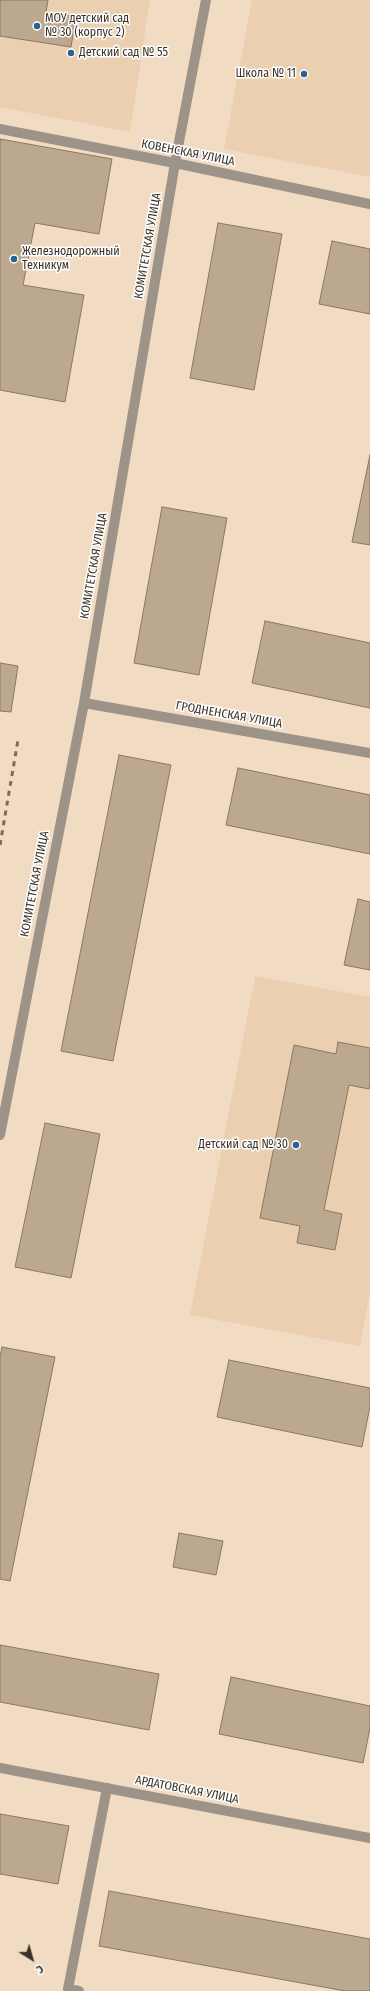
<!DOCTYPE html>
<meta charset="utf-8">
<style>
body{margin:0}
#map{position:relative;width:370px;height:1991px;overflow:hidden;background:#f2dbc3;font-family:"Fira Sans Condensed",sans-serif}
canvas{display:block}
.north{position:absolute;left:12px;top:1939px;width:40px;height:40px;-webkit-text-stroke:3px #fff;paint-order:stroke;rotate:143deg;font-size:11px;font-weight:700;line-height:16px;text-align:center;color:#3a3228}
.north::after{content:'';display:block;margin:auto;width:14px;height:18px;background:#3a3228;clip-path:polygon(50% 0,100% 100%,50% 72%,0 100%)}
</style>
<div id="map">
<canvas width="370" height="1991"></canvas>
<div class="north">С</div>
</div>
<script>
const g = document.querySelector('canvas').getContext('2d');
g.lineJoin = 'round';
function fill(path, color) {
  g.fillStyle = color;
  g.fill(path, 'evenodd');
}
function toPath(rows) {
  const path = new Path2D();
  for (const r of rows) {
    path.moveTo(r[0], r[1]);
    for (let i = 2; i < r.length; i += 2) path.lineTo(r[i], r[i + 1]);
  }
  return path;
}
function trace(path, color, width, dash) {
  g.strokeStyle = color;
  g.lineWidth = width;
  g.lineCap = dash ? 'butt' : 'round';
  g.setLineDash(dash || []);
  g.stroke(path);
}
function drawText(font, color, halo, rows, align = 'center') {
  g.font = font + ' "Fira Sans Condensed",sans-serif';
  g.lineWidth = 3;
  g.setLineDash([]);
  g.textBaseline = 'middle';
  g.strokeStyle = halo;
  g.fillStyle = color;
  for (const [text, x, y, turn = 0] of rows) {
    g.save();
    g.translate(x, y);
    g.rotate((+turn || 0) * Math.PI / 180);
    g.textAlign = isNaN(turn) ? turn : align;
    if (halo) g.strokeText(text, 0, 0);
    g.fillText(text, 0, 0);
    g.restore();
  }
}
fill(toPath([
 [0,0,150,0,130,132,0,107],
 [252,0,370,0,370,177,224,149],
 [255,976,370,997,370,1293,360,1346,190,1315]
]), '#eacfb0');
const building = toPath([
 [0,0,48,0,46,12,76,17,71,47,0,36,0,0],
 [0,139,112,159,99,234,35,223,23,285,84,295,65,402,0,390,0,139],
 [218,223,282,234,254,390,190,378,218,223],
 [332,241,370,249,370,314,319,304,332,241],
 [370,455,370,545,352,542,370,455],
 [162,507,227,518,199,675,134,663,162,507],
 [265,621,370,643,370,708,252,683,265,621],
 [0,663,18,666,11,712,0,711,0,663],
 [119,755,171,765,113,1061,61,1051,119,755],
 [238,768,370,795,370,854,226,825,238,768],
 [358,899,370,902,370,970,344,965,358,899],
 [338,1042,370,1048,370,1085,369,1089,349,1085,324,1210,342,1214,335,1250,297,1243,300,1226,260,1218,294,1045,336,1054,338,1042],
 [45,1123,100,1134,71,1278,15,1267,45,1123],
 [2,1347,55,1357,10,1581,0,1579,0,1357,2,1347],
 [229,1360,370,1388,370,1406,362,1447,217,1417,229,1360],
 [179,1533,223,1541,216,1575,173,1567,179,1533],
 [0,1645,159,1674,149,1730,0,1702,0,1645],
 [231,1677,370,1706,370,1728,363,1763,219,1734,231,1677],
 [0,1814,69,1826,58,1884,0,1874,0,1814],
 [109,1891,370,1939,370,1991,345,1991,99,1946,109,1891]
]);
fill(building, '#bca78f');
trace(building, '#8c7761', 1);
trace(toPath([
 [79,1991,68,1989,107,1788]
]), '#9c9389', 10);
trace(toPath([
 [0,129,175,163,370,204],
 [84,703,370,753],
 [0,1135,84,703,175,163,206,0],
 [0,1768,370,1838]
]), '#9c9389', 10);
trace(toPath([
 [0,845,18,740]
]), '#7a6d5e', 3, [5, 5]);
for (const [x, y, r, color] of [
 [37,26,4,"#266299"],
 [71,53,4,"#266299"],
 [304,74,4,"#266299"],
 [14,259,4,"#266299"],
 [296,1145,4,"#266299"]
]) {
  const dot = new Path2D();
  dot.arc(x, y, r, 0, 2 * Math.PI);
  g.fillStyle = color;
  g.fill(dot);
  trace(dot, '#fff', 1.5);
}
drawText('12px', '#3a3228', '#fff', [
 ["МОУ детский сад",45,19],
 ["№ 30 (корпус 2)",45,33],
 ["Детский сад № 55",79,53],
 ["Школа № 11",296,74,"right"],
 ["Железнодорожный",22,252],
 ["Техникум",22,266],
 ["Детский сад № 30",288,1145,"right"]
], 'left');
drawText('12px', '#3a3228', '#fff', [
 ["КОВЕНСКАЯ УЛИЦА",188,153,11],
 ["КОМИТЕТСКАЯ УЛИЦА",148,246,-80],
 ["КОМИТЕТСКАЯ УЛИЦА",94,566,-80],
 ["ГРОДНЕНСКАЯ УЛИЦА",229,715,10],
 ["КОМИТЕТСКАЯ УЛИЦА",35,884,-79],
 ["АРДАТОВСКАЯ УЛИЦА",187,1790,11]
]);
</script>
